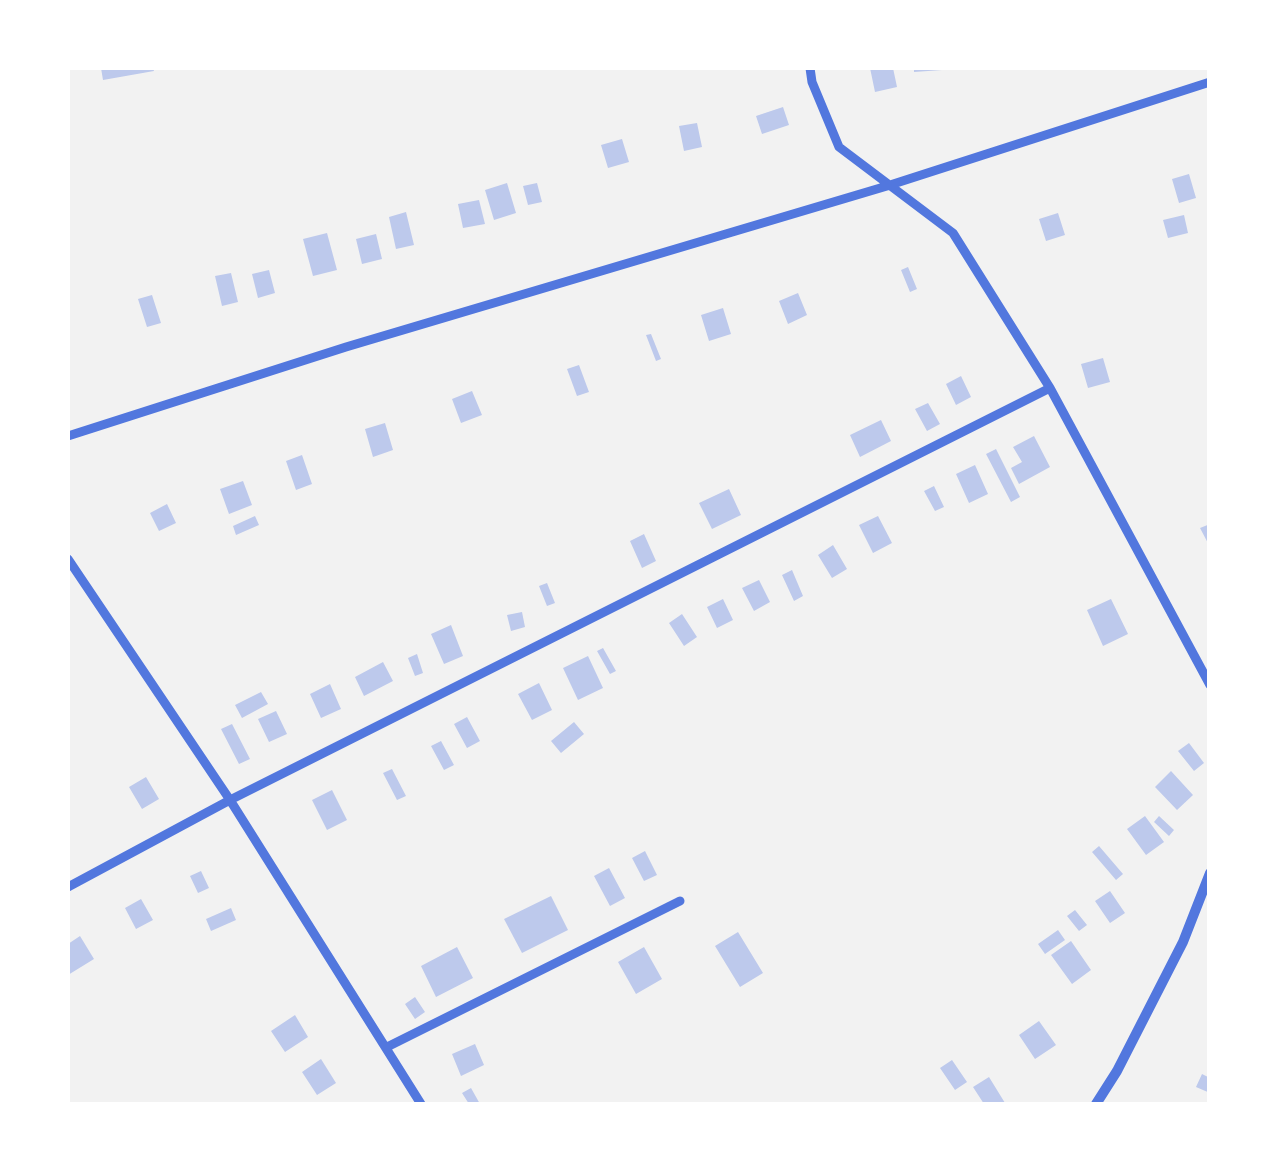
<!DOCTYPE html>
<style>
body{margin:0}
#map{position:relative;width:1277px;height:1172px;overflow:hidden;background:#f2f2f2;font-family:"Fira Sans",sans-serif}
canvas{display:block}
.frame{position:absolute;inset:0;border:70px solid #fff;pointer-events:none}
</style>
<div id="map">
<canvas width="1277" height="1172"></canvas>
<div class="frame"></div>
</div>
<script>
const g = document.querySelector('canvas').getContext('2d');
g.lineJoin = 'round';
function fill(path, color) {
  g.fillStyle = color;
  g.fill(path, 'evenodd');
}
function toPath(rows) {
  const path = new Path2D();
  for (const r of rows) {
    path.moveTo(r[0], r[1]);
    for (let i = 2; i < r.length; i += 2) path.lineTo(r[i], r[i + 1]);
  }
  return path;
}
function trace(path, color, width, dash) {
  g.strokeStyle = color;
  g.lineWidth = width;
  g.lineCap = dash ? 'butt' : 'round';
  g.setLineDash(dash || []);
  g.stroke(path);
}
fill(toPath([
 [101,68,153,68,154,71,103,80],
 [870,68,893,68,897,87,875,92],
 [914,68,942,68,942,70,914,72],
 [783,107,789,125,762,134,756,116],
 [697,123,702,147,684,151,679,126],
 [622,139,629,162,608,168,601,145],
 [1189,174,1196,198,1179,203,1172,179],
 [507,183,516,213,494,220,485,190],
 [537,183,542,202,528,205,523,186],
 [479,200,485,224,463,228,458,204],
 [406,212,414,245,396,249,389,217],
 [1058,213,1065,235,1046,241,1039,219],
 [1184,215,1188,233,1168,238,1163,220],
 [327,233,337,270,313,276,303,239],
 [376,234,382,259,362,264,356,239],
 [908,267,917,289,910,292,901,270],
 [269,270,275,293,258,298,252,274],
 [231,273,238,302,222,306,215,276],
 [798,293,807,315,788,324,779,301],
 [152,295,161,323,147,327,138,299],
 [723,308,731,334,709,341,701,315],
 [651,334,661,359,656,361,646,335],
 [1103,358,1110,382,1088,388,1081,364],
 [579,365,589,392,577,396,567,369],
 [961,376,971,397,956,405,946,384],
 [472,391,482,415,461,423,452,399],
 [928,403,940,424,927,431,915,409],
 [881,420,891,441,860,457,850,435],
 [385,423,393,450,373,457,365,429],
 [1034,436,1050,467,1019,484,1011,468,1022,462,1013,447],
 [996,449,1020,497,1011,502,986,454],
 [302,455,312,484,296,490,286,461],
 [975,465,988,494,969,503,956,474],
 [243,481,252,505,229,514,220,489],
 [934,486,944,507,935,511,924,491],
 [729,489,741,515,712,529,699,503],
 [167,504,176,523,159,531,150,513],
 [255,516,259,525,236,535,233,526],
 [878,516,892,543,873,553,859,525],
 [1210,524,1210,547,1200,528],
 [644,534,656,561,642,568,630,541],
 [833,545,847,569,832,578,818,555],
 [792,570,803,596,794,601,782,575],
 [759,580,770,602,754,611,742,588],
 [547,583,555,603,547,606,539,586],
 [723,599,733,620,717,628,707,607],
 [1111,599,1128,634,1103,646,1087,610],
 [522,612,525,627,511,631,507,615],
 [682,614,697,637,684,646,669,623],
 [451,625,463,656,444,664,431,634],
 [603,648,616,671,610,674,597,651],
 [417,654,423,673,415,676,408,658],
 [588,656,603,688,578,700,563,668],
 [383,662,393,681,364,696,355,677],
 [539,683,552,710,532,720,518,694],
 [330,684,341,709,321,718,310,694],
 [261,692,268,704,242,718,235,705],
 [276,711,287,734,269,742,258,719],
 [467,717,480,741,467,748,454,724],
 [574,722,584,734,561,753,551,741],
 [232,724,250,759,239,764,221,729],
 [441,741,454,765,444,770,431,746],
 [1189,743,1204,763,1194,771,1178,751],
 [392,769,406,796,397,800,383,773],
 [1171,771,1193,795,1177,810,1155,787],
 [146,777,159,799,142,809,129,787],
 [332,790,347,820,327,830,312,800],
 [1145,816,1164,842,1146,855,1127,829],
 [1159,816,1174,830,1169,836,1154,822],
 [1099,846,1123,874,1116,880,1092,852],
 [645,851,657,875,644,881,632,858],
 [609,868,625,898,610,906,594,876],
 [201,871,209,888,198,893,190,876],
 [1110,891,1125,913,1110,923,1095,901],
 [551,896,568,930,522,953,504,919],
 [141,899,153,920,136,929,125,908],
 [231,908,236,920,211,931,206,919],
 [1075,910,1087,925,1079,931,1067,916],
 [1058,930,1065,940,1045,954,1038,944],
 [738,932,763,973,740,987,715,946],
 [80,936,94,959,68,975,68,944],
 [1071,941,1091,970,1072,984,1051,955],
 [457,947,473,978,436,997,421,966],
 [644,947,662,979,636,994,618,962],
 [415,997,425,1012,415,1019,405,1004],
 [295,1015,308,1037,285,1052,271,1031],
 [1039,1021,1056,1045,1035,1059,1019,1035],
 [475,1044,484,1065,461,1076,452,1054],
 [321,1059,336,1083,317,1095,302,1072],
 [952,1060,967,1082,955,1090,940,1068],
 [1202,1074,1210,1078,1210,1093,1196,1087],
 [989,1077,1005,1103,1003,1104,984,1104,973,1087],
 [471,1088,480,1104,469,1104,462,1093]
]), '#bdc9ec');
trace(toPath([
 [810,68,812,82,839,147,953,233,1050,388,1210,685],
 [68,436,346,347,887,186,1210,82],
 [68,559,230,800,421,1104],
 [68,887,230,800,1050,388],
 [387,1047,680,901]
]), '#5277de', 9);
trace(toPath([
 [1096,1104,1117,1071,1183,942,1210,873]
]), '#5277de', 10);
</script>
